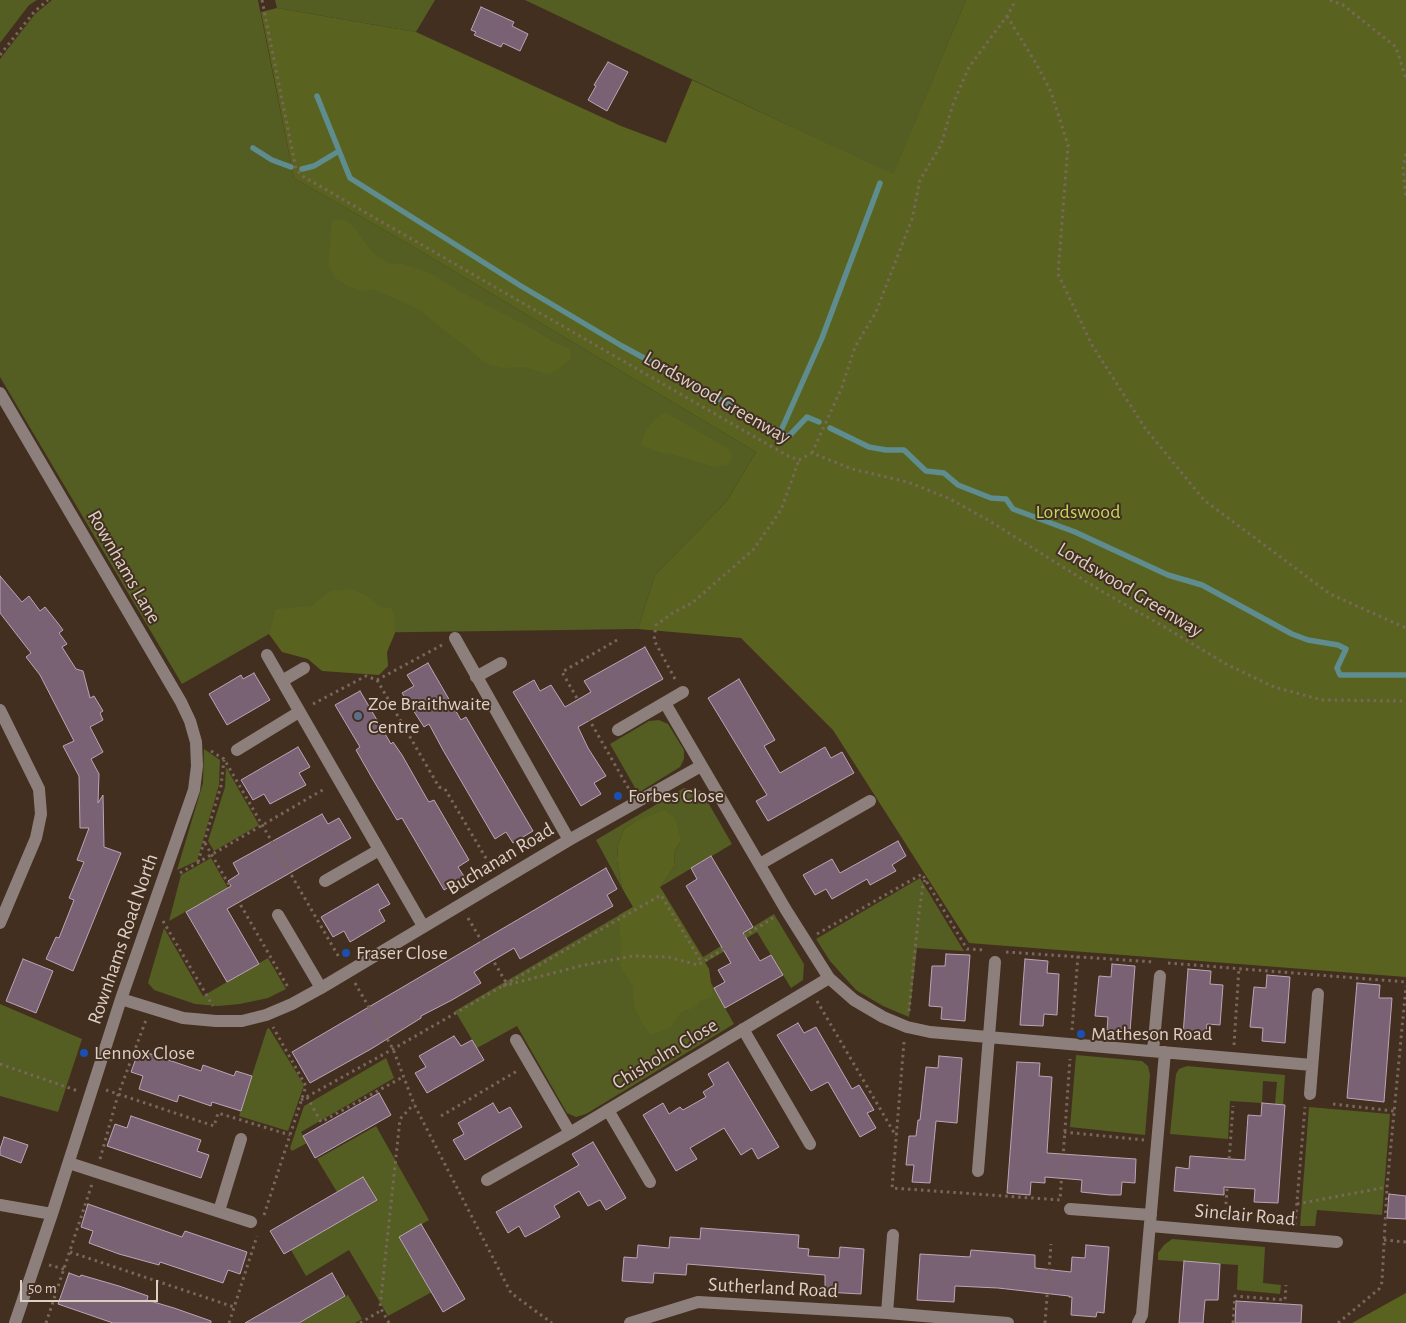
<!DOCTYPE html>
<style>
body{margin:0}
#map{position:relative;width:1406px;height:1323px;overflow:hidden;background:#432f20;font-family:"Alegreya Sans",sans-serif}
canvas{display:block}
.scale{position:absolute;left:20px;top:1280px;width:138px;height:22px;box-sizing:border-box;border:2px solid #dccfc6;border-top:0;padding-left:6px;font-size:15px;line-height:18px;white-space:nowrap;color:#dccfc6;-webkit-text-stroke:4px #432f20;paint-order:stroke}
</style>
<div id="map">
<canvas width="1406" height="1323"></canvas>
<div class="scale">50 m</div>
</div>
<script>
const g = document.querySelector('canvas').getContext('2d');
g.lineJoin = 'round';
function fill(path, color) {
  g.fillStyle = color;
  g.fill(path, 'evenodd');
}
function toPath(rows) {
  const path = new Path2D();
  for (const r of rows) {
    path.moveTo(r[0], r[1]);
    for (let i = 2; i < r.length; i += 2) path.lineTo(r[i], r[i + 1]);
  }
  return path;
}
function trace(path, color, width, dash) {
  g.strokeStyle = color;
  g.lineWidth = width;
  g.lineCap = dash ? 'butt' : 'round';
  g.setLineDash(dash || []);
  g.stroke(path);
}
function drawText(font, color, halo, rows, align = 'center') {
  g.font = font + ' "Alegreya Sans",sans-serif';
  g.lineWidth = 4;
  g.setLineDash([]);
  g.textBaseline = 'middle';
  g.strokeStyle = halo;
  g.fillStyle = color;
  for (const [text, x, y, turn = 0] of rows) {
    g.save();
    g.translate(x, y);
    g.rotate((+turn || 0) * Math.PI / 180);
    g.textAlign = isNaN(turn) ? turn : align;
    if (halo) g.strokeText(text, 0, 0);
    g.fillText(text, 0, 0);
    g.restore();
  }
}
fill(toPath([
 [0,0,37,0,29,5,0,43],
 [52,0,258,0,294,178,412,246,756,452,727,501,655,575,638,629,269,634,182,684,0,377,0,59,35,14],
 [275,0,435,0,416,32,277,8],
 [525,0,966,0,893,175],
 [659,720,668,724,684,750,684,759,680,767,638,793,610,744,649,721],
 [204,749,220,760,219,785,197,861,177,870,203,783],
 [226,767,259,825,214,851,208,841,225,787],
 [684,788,696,789,702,792,732,844,660,887,675,866,674,851,682,840,679,831,636,821,624,829,618,845,617,860,622,888,596,840],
 [211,858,228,888,169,921,181,875],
 [920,878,964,951,917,948,909,1017,883,1006,856,990,830,961,816,939],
 [662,890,703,957,774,914,804,964,803,980,791,988,757,932,701,965,734,1024,586,1114,576,1117,567,1113,517,1026,477,1048,455,1011],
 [164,928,203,996,268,958,286,989,268,998,240,1004,218,1006,195,1004,154,990,148,983],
 [0,1004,82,1039,58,1112,0,1096],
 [269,1028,304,1085,288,1131,239,1116,267,1029],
 [1076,1055,1142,1061,1148,1066,1150,1075,1145,1135,1070,1127],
 [386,1058,394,1078,301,1132,307,1143,292,1151,290,1148,304,1106],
 [1187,1066,1285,1075,1283,1105,1275,1104,1277,1082,1263,1081,1262,1103,1230,1101,1228,1139,1170,1134,1176,1074,1179,1069],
 [1309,1107,1390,1114,1382,1215,1317,1210,1315,1226,1300,1226],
 [376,1126,429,1220,399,1237,432,1292,388,1316,349,1250,306,1276,291,1250,337,1192,317,1159],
 [1172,1239,1265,1247,1263,1283,1281,1285,1280,1294,1237,1290,1238,1265,1158,1260,1158,1253,1164,1245],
 [348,1295,362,1319,355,1323,299,1323]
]), '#545d22');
fill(toPath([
 [966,0,1406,0,1406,977,969,943,833,730,741,638,638,629,655,575,727,501,756,452,412,246,294,178,261,12,277,8,416,32,621,126,666,143,692,80,893,174],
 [344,219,355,228,372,252,390,264,403,264,430,273,461,292,535,330,552,341,570,349,571,358,559,369,548,374,524,367,502,368,487,364,418,309,374,289,364,291,349,287,335,278,328,265,332,221],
 [665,412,729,449,732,456,729,465,715,467,674,455,658,452,641,445,645,431,656,418],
 [350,589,366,595,380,607,391,608,395,617,395,633,387,652,388,666,379,675,322,671,308,659,282,652,269,634,276,609,311,606,331,591],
 [664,810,675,818,682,840,674,851,675,866,660,887,709,969,713,997,701,1000,694,1008,682,1011,670,1028,651,1035,641,1022,634,1006,633,986,620,966,621,943,619,915,633,907,622,888,617,860,618,845,624,829,636,821],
 [1406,1293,1406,1323,1352,1323]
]), '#59631f');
trace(toPath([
 [317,96,350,178,521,286,622,346,787,436,789,436,807,417,819,422],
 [253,148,272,160,291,167],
 [302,169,314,166,339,151],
 [830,428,869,447,886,450,904,450,926,471,944,473,958,485,991,498,1006,499,1013,509,1075,532,1168,575,1202,585,1292,634,1308,640,1338,645,1346,649,1337,668,1340,675,1406,675],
 [780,433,822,338,880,183]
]), '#5f8c8f', 5.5);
const building = toPath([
 [481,7,514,22,512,26,528,34,520,51,503,43,501,47,474,35,476,32,471,30,481,7],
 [608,62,628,72,607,111,588,100,596,86,594,85,608,62],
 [0,576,22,602,29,596,40,611,45,607,57,622,63,630,59,633,67,644,62,647,76,669,83,671,90,698,94,696,103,711,100,713,103,720,90,727,103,752,91,759,99,774,98,803,103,795,104,847,121,853,73,971,46,959,56,937,59,938,74,900,69,898,84,862,77,860,89,828,80,828,79,776,63,746,74,741,40,675,26,657,31,653,0,613,0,576],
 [645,647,663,679,578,727,588,748,606,776,594,783,601,794,581,806,513,692,534,680,540,691,551,685,565,707,591,692,584,681,645,647],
 [428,663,461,720,466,717,533,831,513,843,506,832,495,839,443,750,429,724,424,727,402,693,414,686,407,675,428,663],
 [254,673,270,700,227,725,209,694,241,675,243,679,254,673],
 [739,679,775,740,764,746,780,773,825,747,831,758,842,752,854,773,768,821,756,801,767,795,708,698,739,679],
 [360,691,391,744,393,742,402,755,427,799,429,802,434,800,469,860,458,867,465,878,444,890,402,818,397,820,372,778,356,750,360,747,335,705,360,691],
 [298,747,310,767,299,773,306,785,270,804,264,794,253,800,241,780,298,747],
 [322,814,328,824,339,818,351,838,227,909,259,964,227,982,186,912,231,886,228,881,239,874,233,863,322,814],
 [898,841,906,856,892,865,896,871,870,885,867,879,832,899,826,889,815,895,803,875,832,859,840,873,898,841],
 [711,856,753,927,743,933,760,961,771,955,783,975,725,1008,714,988,725,982,718,970,731,963,686,886,697,879,691,868,711,856],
 [606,868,617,889,607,895,613,906,520,959,514,948,485,965,474,972,481,983,452,1000,421,1016,421,1018,371,1049,310,1083,292,1052,606,868],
 [378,884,390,904,379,910,385,921,350,942,344,931,333,937,321,917,378,884],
 [946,954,970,955,965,1021,941,1019,942,1007,929,1006,932,966,945,966,946,954],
 [23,959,53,971,36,1013,6,1001,23,959],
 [1025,959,1048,961,1047,973,1059,974,1057,1015,1044,1014,1043,1026,1020,1025,1025,959],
 [1112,964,1135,966,1130,1032,1107,1030,1108,1017,1095,1016,1099,976,1111,977,1112,964],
 [1188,969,1211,971,1210,984,1223,985,1220,1025,1207,1024,1206,1037,1183,1035,1188,969],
 [1267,975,1290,977,1285,1043,1262,1041,1263,1028,1250,1027,1254,987,1266,988,1267,975],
 [1357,983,1380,985,1379,998,1392,998,1384,1102,1347,1098,1357,983],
 [798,1023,804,1033,816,1027,852,1089,859,1085,874,1110,867,1113,876,1128,860,1137,828,1082,811,1091,777,1035,798,1023],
 [454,1036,461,1046,472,1040,484,1060,427,1093,415,1073,426,1067,419,1056,454,1036],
 [139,1050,201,1071,203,1065,234,1076,236,1071,252,1076,241,1111,212,1102,211,1106,179,1095,177,1102,139,1089,143,1076,131,1072,139,1050],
 [939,1056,962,1058,957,1123,936,1121,930,1183,912,1182,914,1165,906,1165,909,1136,916,1136,918,1120,920,1120,926,1067,938,1068,939,1056],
 [728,1062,779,1147,758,1159,752,1148,741,1155,724,1128,690,1148,697,1159,676,1171,643,1115,663,1103,669,1114,680,1107,683,1110,706,1097,703,1092,714,1085,708,1074,728,1062],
 [1017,1062,1040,1063,1039,1076,1052,1077,1047,1153,1136,1159,1135,1183,1122,1182,1121,1195,1110,1195,1081,1192,1082,1180,1045,1177,1045,1183,1031,1182,1030,1195,1007,1193,1017,1062],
 [379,1093,391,1115,315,1158,303,1136,379,1093],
 [493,1103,499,1113,510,1107,522,1127,465,1160,453,1140,464,1134,458,1123,493,1103],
 [1262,1103,1285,1105,1278,1203,1254,1202,1255,1189,1224,1187,1224,1195,1174,1191,1176,1167,1189,1169,1190,1156,1245,1160,1248,1115,1261,1116,1262,1103],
 [131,1116,201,1140,197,1151,209,1155,201,1178,107,1146,115,1124,127,1128,131,1116],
 [4,1137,28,1145,21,1163,0,1155,0,1149,4,1137],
 [593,1142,626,1198,606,1210,600,1200,588,1206,579,1191,554,1206,560,1217,538,1230,525,1237,519,1226,508,1233,496,1212,579,1165,572,1154,593,1142],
 [363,1177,377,1200,284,1254,270,1231,363,1177],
 [1389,1194,1406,1196,1406,1219,1387,1218,1389,1194],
 [88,1204,182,1237,185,1231,247,1252,240,1274,228,1270,223,1283,160,1262,159,1265,119,1254,89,1243,93,1231,81,1227,88,1204],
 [421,1224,465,1299,443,1312,399,1237,421,1224],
 [701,1228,799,1235,798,1248,809,1249,808,1256,839,1258,840,1247,864,1249,861,1294,825,1292,825,1275,687,1264,686,1275,654,1273,653,1283,622,1281,624,1257,637,1258,638,1245,669,1248,670,1237,700,1239,701,1228],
 [1086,1245,1109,1247,1104,1313,1097,1312,1096,1317,1071,1315,1072,1297,1069,1297,1069,1296,998,1288,955,1286,954,1302,917,1300,920,1254,970,1257,971,1250,1035,1255,1035,1268,1071,1272,1072,1257,1085,1258,1086,1245],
 [1184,1261,1220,1264,1218,1300,1205,1300,1203,1323,1179,1323,1184,1261],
 [69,1273,80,1277,81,1275,119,1286,148,1296,147,1300,174,1308,211,1321,211,1323,113,1323,58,1304,69,1273],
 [332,1273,345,1296,299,1323,245,1323,332,1273],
 [1236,1301,1302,1305,1301,1323,1235,1323,1236,1301]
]);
fill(building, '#786273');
trace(building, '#bda4b7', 1);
trace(toPath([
 [262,0,296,169,304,177,788,456,799,460,812,453,852,469,908,482,950,499,988,520,1103,592,1163,626,1226,664,1274,687,1322,700,1406,701],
 [1330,0,1343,5,1396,47,1406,79],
 [1007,16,1037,65,1051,92,1068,145,1058,274,1092,345,1145,428,1204,500,1330,594,1406,628],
 [0,55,34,12,48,0],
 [1406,154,1403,168,1406,199],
 [812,453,842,387,855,347,876,312,912,219,920,180,941,145,953,104,969,67,1007,16,1016,0],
 [617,640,562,672,630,791],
 [675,679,654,640,656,625,674,612,692,603,753,550,781,510,799,460],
 [377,680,439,787,445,789,493,870],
 [313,704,366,676,377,680,442,645],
 [211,751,224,759,340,959],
 [205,843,289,989],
 [198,862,221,786,224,760],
 [180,873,326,788],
 [468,918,507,984],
 [163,921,213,1006],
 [817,934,922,874,967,949,985,950],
 [1006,952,1154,962],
 [1168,963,1406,982],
 [355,983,393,1049,414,1104,511,1293,552,1323],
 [503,986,584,965,633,956,668,957,698,965,773,918],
 [817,1001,896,1136],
 [909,1011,918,920,923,885,925,880],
 [1072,1030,1078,956],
 [904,1042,892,1188,1060,1200,1070,1059],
 [1234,1045,1239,968],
 [0,1064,78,1091],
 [106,1090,214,1126,218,1113,290,1135],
 [307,1097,321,1122,403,1077],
 [301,1100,393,1049,661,895,702,963],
 [1333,1104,1394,1111],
 [441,1116,517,1071],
 [1064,1132,1144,1140],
 [100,1159,118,1095,146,1020],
 [1297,1204,1387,1187],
 [264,1215,306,1086,273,1027],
 [1225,1217,1233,1106],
 [1295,1225,1305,1107],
 [1384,1240,1406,1242],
 [70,1252,234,1307],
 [49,1265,64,1269],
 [46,1323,92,1184],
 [229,1323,257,1236],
 [360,1323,382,1310],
 [389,1323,380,1307,400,1119,414,1104],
 [1045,1323,1051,1244],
 [1233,1323,1235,1296,1285,1300,1286,1285],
 [1338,1323,1379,1289,1382,1282,1387,1187,1406,986]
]), '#79675b', 3, [2.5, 4]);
trace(toPath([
 [0,393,181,702,190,721,196,742,197,766,194,790,121,999,52,1214,15,1323],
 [455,638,569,840],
 [267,655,423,926],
 [476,677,501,663],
 [282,681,304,668],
 [665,703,786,910,829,978,854,1000,883,1017,907,1027,930,1032,1312,1065],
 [0,710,39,789,41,814,36,838,0,923],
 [618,730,683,692],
 [237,750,299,712],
 [760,864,870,801],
 [325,881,379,850],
 [278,915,321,988],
 [121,999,183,1018,216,1021,242,1021,266,1015,292,1004,321,988,569,840,701,766],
 [743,1029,810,1144],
 [516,1040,570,1133],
 [1153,1051,1160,976],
 [1310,1094,1318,994],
 [608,1110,650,1182],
 [69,1163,251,1222],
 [978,1171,995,962],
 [487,1180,570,1133,829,978],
 [0,1205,52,1214],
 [1070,1209,1151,1215],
 [219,1211,241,1139],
 [1150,1226,1337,1242],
 [887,1313,893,1235],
 [630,1323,698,1302,887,1313,1008,1323],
 [1138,1323,1142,1315,1165,1052]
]), '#8d807c', 12);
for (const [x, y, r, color] of [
 [358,716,5,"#5c6f8a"],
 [618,796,5,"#1a4fb4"],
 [346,953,5,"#1a4fb4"],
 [1081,1034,5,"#1a4fb4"],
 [84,1053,5,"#1a4fb4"]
]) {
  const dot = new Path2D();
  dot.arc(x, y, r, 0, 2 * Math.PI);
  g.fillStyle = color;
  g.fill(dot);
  trace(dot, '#432f20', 2);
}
drawText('20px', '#dccfc6', '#432f20', [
 ["Lordswood Greenway",717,398,30],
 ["Rownhams Lane",124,567,60],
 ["Lordswood Greenway",1130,590,31],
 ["Buchanan Road",500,859,-31],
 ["Rownhams Road North",123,939,-71],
 ["Chisholm Close",665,1054,-31],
 ["Sinclair Road",1245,1215,5],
 ["Sutherland Road",773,1288,3]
]);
drawText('20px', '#c2d65f', '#432f20', [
 ["Lordswood",1078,512]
]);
drawText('20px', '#dccfc6', '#432f20', [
 ["Zoe Braithwaite",368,704],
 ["Centre",368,727],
 ["Forbes Close",628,796],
 ["Fraser Close",356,953],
 ["Matheson Road",1091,1034],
 ["Lennox Close",94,1053]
], 'left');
</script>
